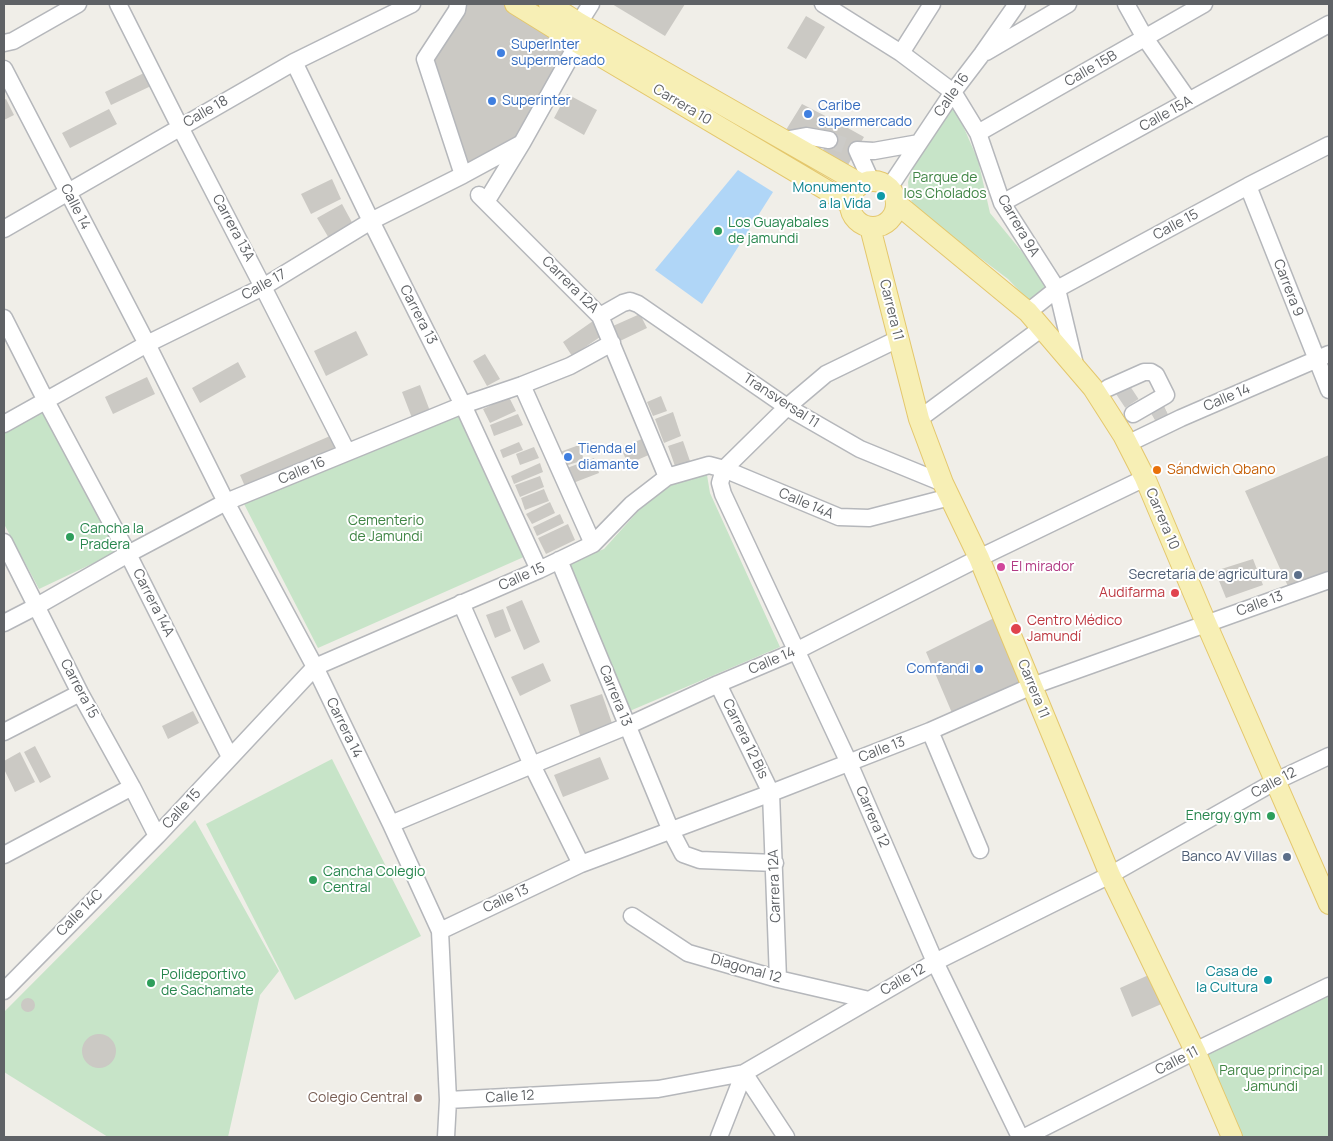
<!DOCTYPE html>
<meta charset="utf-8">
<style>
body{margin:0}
#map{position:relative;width:1333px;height:1141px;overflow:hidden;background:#f0eee8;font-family:Manrope,sans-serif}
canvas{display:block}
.frame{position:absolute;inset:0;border:5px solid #5f6266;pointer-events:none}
</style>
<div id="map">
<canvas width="1333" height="1141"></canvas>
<div class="frame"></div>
</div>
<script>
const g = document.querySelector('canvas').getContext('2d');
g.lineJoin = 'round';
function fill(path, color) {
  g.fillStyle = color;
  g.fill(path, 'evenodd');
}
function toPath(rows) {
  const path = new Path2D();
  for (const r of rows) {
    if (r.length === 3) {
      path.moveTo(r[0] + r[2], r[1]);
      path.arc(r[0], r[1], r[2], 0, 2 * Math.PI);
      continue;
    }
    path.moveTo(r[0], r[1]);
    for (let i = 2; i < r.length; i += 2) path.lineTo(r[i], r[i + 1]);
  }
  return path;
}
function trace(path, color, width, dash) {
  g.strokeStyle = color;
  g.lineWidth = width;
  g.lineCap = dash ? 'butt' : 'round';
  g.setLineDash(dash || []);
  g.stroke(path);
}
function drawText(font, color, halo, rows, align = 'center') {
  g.font = font + ' Manrope,sans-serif';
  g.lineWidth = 4;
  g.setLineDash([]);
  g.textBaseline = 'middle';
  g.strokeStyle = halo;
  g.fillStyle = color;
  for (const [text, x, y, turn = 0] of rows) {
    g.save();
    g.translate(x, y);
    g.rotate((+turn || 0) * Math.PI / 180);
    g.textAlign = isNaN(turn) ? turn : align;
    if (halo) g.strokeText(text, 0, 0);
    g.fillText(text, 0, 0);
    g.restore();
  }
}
fill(toPath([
 [953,103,978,160,990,213,1023,253,1049,292,1031,303,1008,279,914,208,909,194,908,182,912,169],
 [36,399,117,552,39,589,4,524,4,419],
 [459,407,526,556,318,648,243,502],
 [706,469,710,493,780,647,625,713,568,563,604,549,667,479],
 [332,759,421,936,295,1000,206,824],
 [195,820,279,971,260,995,228,1137,108,1137,4,1072,4,1012],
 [1329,986,1329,1137,1232,1137,1195,1051]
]), '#c7e4c8');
fill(toPath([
 [738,170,773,192,702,304,655,270]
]), '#b0d6f7');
fill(toPath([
 [457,4,515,4,578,43,522,143,463,175,425,59],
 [612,4,685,4,665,36],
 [806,16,825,27,806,59,787,48],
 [144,73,151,86,111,105,105,92],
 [567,94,597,110,584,135,554,118],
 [6,99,14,115,4,120,4,100],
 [802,104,839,123,864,137,848,165,823,150,829,140,781,138],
 [109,109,117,124,70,148,62,133],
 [332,179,341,199,311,214,301,194],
 [342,204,354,226,330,240,317,218],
 [640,314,647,328,620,341,613,326],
 [593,321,603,335,572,356,563,342],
 [356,331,368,355,326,376,314,351],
 [485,354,500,379,487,386,473,361],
 [238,362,246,377,200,403,192,388],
 [147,377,155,394,113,414,105,397],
 [420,385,430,411,412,418,402,392],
 [661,396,667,411,653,416,647,402],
 [509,397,516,411,490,423,483,409],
 [1164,406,1167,413,1155,420,1151,413],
 [673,412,681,436,664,443,655,419],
 [518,414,523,425,494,436,490,425],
 [330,436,337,451,247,491,240,475],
 [644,438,651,454,628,464,621,448],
 [683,441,691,464,676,469,668,446],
 [519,442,523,450,503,458,500,450],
 [579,445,584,460,565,466,560,452],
 [534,447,539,458,520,465,516,454],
 [1329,455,1329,579,1291,593,1245,491],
 [594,458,599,473,573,483,567,468],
 [540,463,543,472,514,484,511,476],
 [540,476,544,487,520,497,515,485],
 [544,489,549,501,525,510,521,498],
 [550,502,555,513,532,524,526,514],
 [560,514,564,523,537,536,533,527],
 [568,524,575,540,546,554,538,538],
 [1253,559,1263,585,1226,598,1215,571],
 [522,600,540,642,524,650,506,607],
 [503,609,511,631,495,638,486,615],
 [1002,614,1032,686,955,720,926,652],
 [543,663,551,681,520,696,511,677],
 [602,694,614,729,582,741,570,705],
 [193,711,199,723,168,739,162,726],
 [35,746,51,777,40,783,24,752],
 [20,752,35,782,15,792,4,769,4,761],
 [600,757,609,779,563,797,554,775],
 [1153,973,1166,1002,1132,1017,1120,988],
 [28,1005,7],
 [99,1051,17]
]), '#cbc9c4');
trace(toPath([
 [829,140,857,150],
 [1123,390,1133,405],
 [1153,416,1165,409]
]), '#cccbc8', 16, [16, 8]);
const minor = toPath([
 [118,4,180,127,263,287,347,452],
 [458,4,457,10,425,59,463,175],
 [823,4,901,53,953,92,978,133,1002,203,1057,289,1076,369],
 [1126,4,1145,38,1189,101],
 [579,23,591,4],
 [4,43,13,41,78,4],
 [986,52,1068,4],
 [901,53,932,4],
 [294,62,371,221,463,405,539,570],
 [4,69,147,344,226,502,315,667,391,824,440,931,448,1100,446,1137],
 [978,133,1204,4],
 [784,140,806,136,829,140],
 [871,181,857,150,874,151,919,143],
 [1248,186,1329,390],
 [889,188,953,92,982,54,1017,4],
 [479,195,600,316,667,477],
 [486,202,522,143,578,43],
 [1002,203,1329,24],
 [4,229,294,62,412,4],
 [1028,312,1057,289,1248,186,1329,145],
 [600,316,623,303,630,301,638,304,787,407,860,449,943,483],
 [4,318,46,401,128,554,230,757],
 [522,385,593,544],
 [1108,388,1144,372,1151,372,1156,375,1166,395,1133,414],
 [919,419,1042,328],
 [4,424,147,344,263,287,371,221,463,175,522,143],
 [1127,444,1181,418,1329,354],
 [724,469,720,483,723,494,849,763,935,962,1020,1137],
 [724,469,787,407,826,374,898,339],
 [4,542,80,693,132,787,157,836],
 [559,560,671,831,683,854,700,860,775,863],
 [461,603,532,765,581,864],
 [4,623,37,606,128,554,226,502,463,405,522,385,570,366,612,343],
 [718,684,771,793,778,979],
 [930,731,980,850],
 [4,732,80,693],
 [391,824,532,765,627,726,718,684,796,651,979,558,1145,478],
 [4,855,132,787],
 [632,916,688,953,778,979,869,1000],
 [440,931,581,864,771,793,930,731,1032,686,1329,580],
 [4,991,157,836,315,667,539,570,593,544,632,504,667,477,709,465,724,469,839,517,869,518,950,497],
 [744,1073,786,1137],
 [448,1100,658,1089,744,1073,935,962,1110,875,1276,781,1329,756],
 [719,1137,744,1073],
 [1025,1137,1195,1051,1329,986]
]);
const major = toPath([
 [515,4,578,43,850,204],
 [549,4,579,23,861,184],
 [873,204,23],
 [896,203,1028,312,1093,388,1123,435,1145,478,1206,623,1329,904],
 [870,227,919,419,943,483,979,558,1110,875,1195,1051,1232,1137]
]);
trace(minor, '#b5b7bb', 19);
trace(major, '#e4c76c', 22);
trace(minor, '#fff', 16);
trace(major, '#f7efb5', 20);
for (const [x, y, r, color] of [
 [501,53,5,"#3f7fe0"],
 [492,101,5,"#3f7fe0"],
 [808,114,5,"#3f7fe0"],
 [881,196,5,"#0f9aa8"],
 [718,231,5,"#2e9e5b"],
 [568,457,5,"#3f7fe0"],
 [1157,470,5,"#e8710a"],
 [70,537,5,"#2e9e5b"],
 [1001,567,5,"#d1479c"],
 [1298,575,5,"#5c6f8a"],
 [1175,593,5,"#e0444e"],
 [1016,629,6,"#e0444e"],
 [979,669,5,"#3f7fe0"],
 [1271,816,5,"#2e9e5b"],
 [1287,857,5,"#5c6f8a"],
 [313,880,5,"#2e9e5b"],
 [1268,980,5,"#0f9aa8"],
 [151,983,5,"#2e9e5b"],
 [418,1098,5,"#8d6e63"]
]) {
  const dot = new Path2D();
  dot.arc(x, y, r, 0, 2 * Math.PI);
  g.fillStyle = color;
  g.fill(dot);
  trace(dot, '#fff', 2);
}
drawText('14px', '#366cbe', '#fff', [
 ["SuperInter",511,45],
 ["supermercado",511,61],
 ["Superinter",502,101],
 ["Caribe",818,106],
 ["supermercado",818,122],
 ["Tienda el",578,449],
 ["diamante",578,465],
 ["Comfandi",969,669,"right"]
], 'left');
drawText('14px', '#5f6266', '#fff', [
 ["Calle 15B",1091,69,-30],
 ["Calle 16",952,95,-55],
 ["Carrera 10",682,105,31],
 ["Calle 18",206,112,-30],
 ["Calle 15A",1166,114,-29],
 ["Calle 14",75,207,63],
 ["Calle 15",1176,225,-28],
 ["Carrera 9A",1018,226,60],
 ["Carrera 13A",233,228,62],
 ["Calle 17",264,285,-29],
 ["Carrera 12A",570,285,45],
 ["Carrera 9",1288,288,69],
 ["Carrera 11",891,310,76],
 ["Carrera 13",418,315,63],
 ["Calle 14",1227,398,-23],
 ["Transversal 11",781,401,33],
 ["Calle 16",302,471,-23],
 ["Calle 14A",806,504,23],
 ["Carrera 10",1162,519,67],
 ["Calle 15",522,577,-24],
 ["Carrera 14A",153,603,63],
 ["Calle 13",1260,604,-20],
 ["Calle 14",772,661,-23],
 ["Carrera 15",79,689,62],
 ["Carrera 11",1033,689,68],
 ["Carrera 13",615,696,68],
 ["Carrera 14",344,728,64],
 ["Carrera 12 Bis",745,739,64],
 ["Calle 13",882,750,-21],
 ["Calle 12",1274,783,-28],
 ["Calle 15",182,809,-47],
 ["Carrera 12",872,817,67],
 ["Carrera 12A",775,886,-92],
 ["Calle 13",506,899,-25],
 ["Calle 14C",80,913,-45],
 ["Diagonal 12",746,969,16],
 ["Calle 12",903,980,-30],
 ["Calle 11",1177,1061,-27],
 ["Calle 12",510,1097,-3]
]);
drawText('14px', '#408545', '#fff', [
 ["Parque de",945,178],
 ["los Cholados",945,194],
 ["Cementerio",386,521],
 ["de Jamundi",386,537],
 ["Parque principal",1271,1071],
 ["Jamundi",1271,1087]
]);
drawText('14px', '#0d838f', '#fff', [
 ["Monumento",871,188],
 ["a la Vida",871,204],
 ["Casa de",1258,972],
 ["la Cultura",1258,988]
], 'right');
drawText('14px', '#27864d', '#fff', [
 ["Los Guayabales",728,223],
 ["de jamundi",728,239],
 ["Cancha la",80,529],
 ["Pradera",80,545],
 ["Energy gym",1261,816,"right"],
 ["Cancha Colegio",323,872],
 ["Central",323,888],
 ["Polideportivo",161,975],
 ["de Sachamate",161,991]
], 'left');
drawText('14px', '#c56008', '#fff', [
 ["Sándwich Qbano",1167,470]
], 'left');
drawText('14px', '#b23c85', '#fff', [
 ["El mirador",1011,567]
], 'left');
drawText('14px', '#4e5e75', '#fff', [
 ["Secretaría de agricultura",1288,575],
 ["Banco AV Villas",1277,857]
], 'right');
drawText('14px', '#be3a42', '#fff', [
 ["Audifarma",1165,593],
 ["Centro Médico",1027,621,"left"],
 ["Jamundí",1027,637,"left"]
], 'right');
drawText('14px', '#785e54', '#fff', [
 ["Colegio Central",408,1098]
], 'right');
</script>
